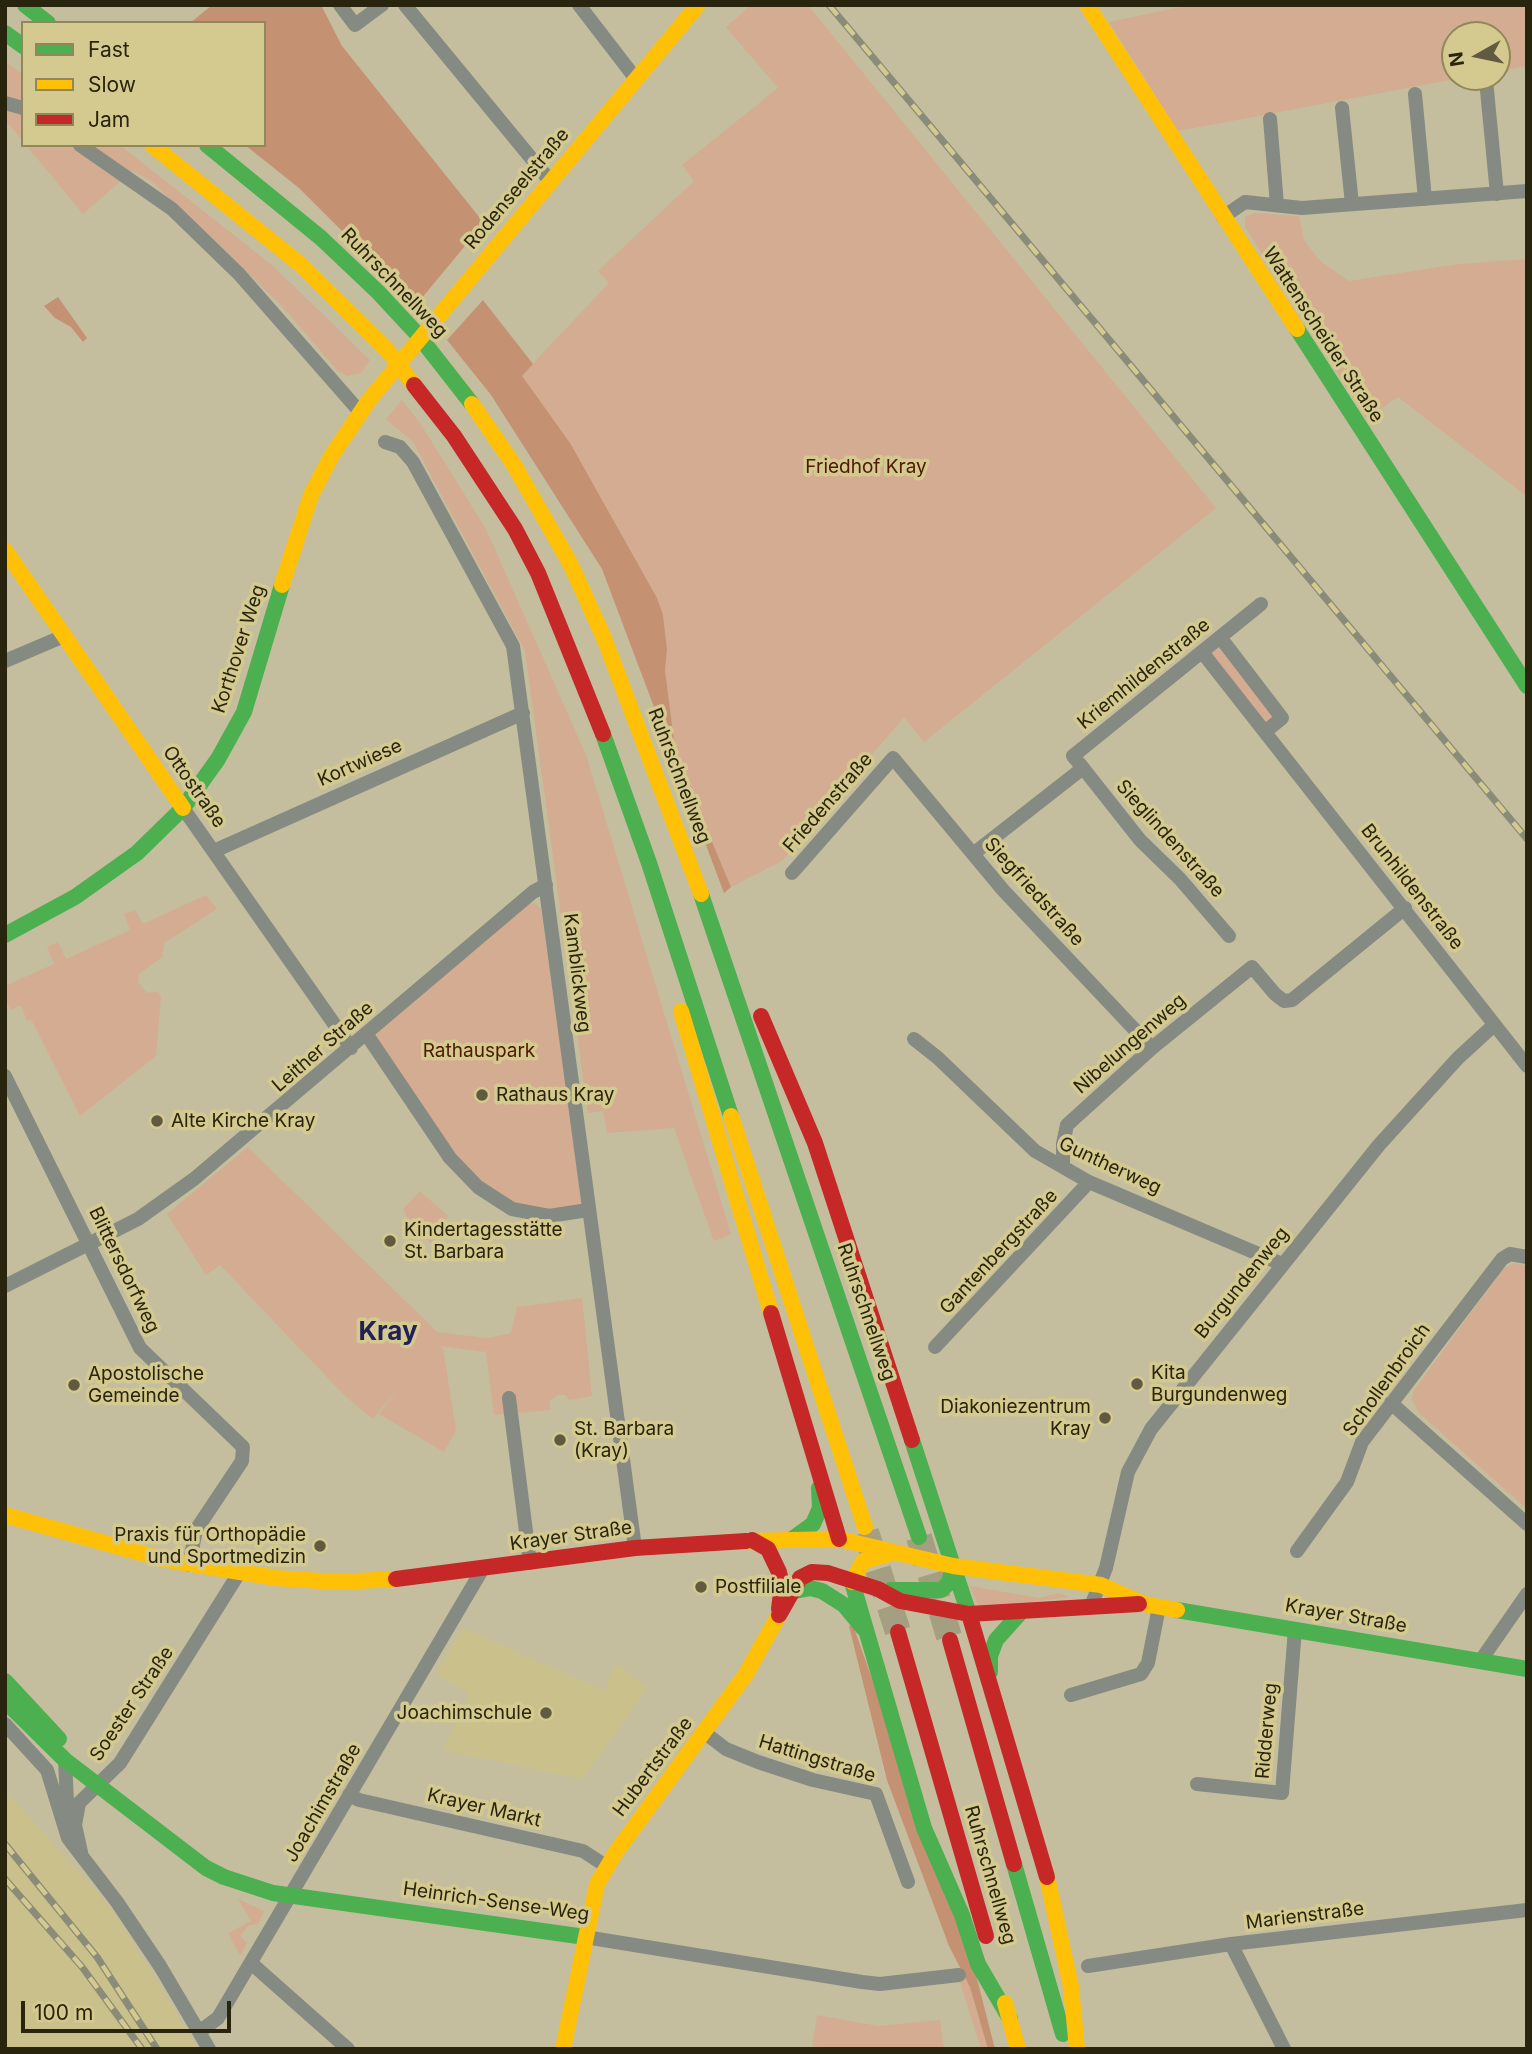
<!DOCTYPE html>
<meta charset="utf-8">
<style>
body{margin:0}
#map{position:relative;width:1532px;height:2054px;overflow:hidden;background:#c4be9e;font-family:Inter,sans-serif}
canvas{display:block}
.frame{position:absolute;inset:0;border:7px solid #29240d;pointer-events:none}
.legend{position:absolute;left:21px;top:21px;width:245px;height:126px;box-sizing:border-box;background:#d4c98e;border:2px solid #90875a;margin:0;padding:9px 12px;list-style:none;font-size:21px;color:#29240d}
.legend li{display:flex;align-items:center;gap:14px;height:35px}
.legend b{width:35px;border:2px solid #90875a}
.north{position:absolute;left:1441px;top:21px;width:70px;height:70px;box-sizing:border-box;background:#d4c98e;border:2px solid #90875a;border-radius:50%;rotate:261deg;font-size:19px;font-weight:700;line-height:28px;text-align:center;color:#29240d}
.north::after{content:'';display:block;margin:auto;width:24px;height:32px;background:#5f5a40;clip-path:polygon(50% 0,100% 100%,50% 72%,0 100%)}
.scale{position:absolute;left:21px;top:2001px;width:210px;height:32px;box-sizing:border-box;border:4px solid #29240d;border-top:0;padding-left:9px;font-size:21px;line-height:24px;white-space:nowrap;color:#29240d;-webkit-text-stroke:5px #d4c98e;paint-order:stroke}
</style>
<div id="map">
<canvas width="1532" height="2054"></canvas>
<div class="frame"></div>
<ul class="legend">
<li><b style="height:9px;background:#4caf50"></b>Fast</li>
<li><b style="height:9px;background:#ffc107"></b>Slow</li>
<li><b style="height:9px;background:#c62828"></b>Jam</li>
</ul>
<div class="north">N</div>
<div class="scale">100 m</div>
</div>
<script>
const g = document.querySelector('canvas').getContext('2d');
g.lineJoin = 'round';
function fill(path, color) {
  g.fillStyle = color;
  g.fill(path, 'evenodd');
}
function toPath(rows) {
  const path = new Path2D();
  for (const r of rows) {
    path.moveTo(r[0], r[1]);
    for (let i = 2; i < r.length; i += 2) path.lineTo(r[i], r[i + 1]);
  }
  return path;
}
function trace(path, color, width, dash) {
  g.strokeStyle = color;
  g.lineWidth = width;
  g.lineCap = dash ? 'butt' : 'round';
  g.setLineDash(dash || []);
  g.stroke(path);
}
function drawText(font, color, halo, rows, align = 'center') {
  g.font = font + ' Inter,sans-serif';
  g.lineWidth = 7;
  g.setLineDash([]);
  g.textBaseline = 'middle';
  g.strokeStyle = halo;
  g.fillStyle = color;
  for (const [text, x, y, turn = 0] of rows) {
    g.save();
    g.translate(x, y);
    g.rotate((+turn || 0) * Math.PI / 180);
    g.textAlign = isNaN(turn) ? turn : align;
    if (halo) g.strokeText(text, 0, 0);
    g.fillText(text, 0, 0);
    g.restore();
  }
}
fill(toPath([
 [463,1628,605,1691,615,1663,648,1688,583,1779,442,1750,470,1694,436,1674],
 [5,1790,112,1909,198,2049,5,2049]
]), '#cac08c');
fill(toPath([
 [751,5,808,5,1216,508,924,742,904,717,782,861,731,887,676,756,665,670,667,649,663,615,522,375,609,283,598,271,694,181,682,165,778,88,726,27],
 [1190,5,1527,5,1527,66,1497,71,1497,35,1455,35,1455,77,1466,77,1178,131,1109,22],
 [5,61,23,75,23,141,5,120],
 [26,145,120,145,273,266,370,360,361,373,347,376,338,371,281,305,151,181,132,171,83,214],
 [1255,213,1299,216,1304,240,1320,261,1349,281,1459,264,1527,259,1525,495,1398,397,1366,418,1245,227,1245,217],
 [402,400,420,423,486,529,586,755,731,1234,714,1241,674,1128,607,1133,603,1111,588,1113,525,651,413,442,386,419],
 [1220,639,1280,717,1265,729,1204,652],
 [206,895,217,909,164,943,162,957,139,974,138,982,147,993,158,992,161,997,156,1056,80,1116,31,1019,27,1021,21,1005,11,1010,5,1000,5,986,54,964,47,947,58,942,66,959,130,930,124,914,135,910,143,924],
 [535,903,541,909,583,1205,550,1210,514,1205,465,1171,373,1033,525,905],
 [248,1147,437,1332,487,1338,511,1333,517,1307,582,1298,592,1396,569,1400,565,1395,558,1395,549,1401,551,1410,494,1415,486,1352,440,1346,443,1348,456,1430,444,1452,379,1414,405,1380,373,1419,345,1396,220,1265,206,1275,167,1214],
 [420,1191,448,1216,431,1243,413,1229,403,1209],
 [1515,1263,1527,1266,1527,1509,1418,1412,1412,1399,1414,1390,1504,1268],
 [970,1586,1039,1598,1058,1593,1070,1597,979,1608],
 [238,1899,264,1911,258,1924,249,1925,240,1936,247,1943,240,1956,228,1933,251,1921],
 [963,1970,970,1987,988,2049,981,2049,958,1976],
 [817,2015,878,2026,940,2020,944,2049,830,2049,812,2046]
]), '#d4ac91');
fill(toPath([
 [212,5,321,5,342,46,484,223,416,305,299,188,245,145,264,145,264,23,190,23],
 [58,297,87,338,83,342,71,327,55,318,44,306],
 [483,300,533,364,522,376,570,443,657,598,663,615,667,649,665,670,676,756,731,887,724,893,602,569,491,395,447,340],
 [853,1625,976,1975,995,2049,988,2049,970,1987,949,1946,887,1780,849,1626]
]), '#c59173');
trace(toPath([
 [866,1532,898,1632],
 [919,1537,950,1640]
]), '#a59f81', 26, [26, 13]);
trace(toPath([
 [340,5,355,25,382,5],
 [405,5,550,181],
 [579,5,636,79],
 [1486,80,1497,194],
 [1415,94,1425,199],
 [5,103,23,108],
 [1342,108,1352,204],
 [1270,119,1277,205],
 [80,145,172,209,239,274,360,412],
 [1223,217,1245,202,1302,208,1527,191],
 [385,442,400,447,413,462,513,646,635,1548],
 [1220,637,1282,718,1266,731],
 [1202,652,1527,1066],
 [5,661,64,636],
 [1083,768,1140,840,1180,879,1229,936],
 [183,808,351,1048],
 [214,851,523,713],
 [973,854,1083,768,1073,756,1261,604],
 [792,873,893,758,1003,890,1152,1048],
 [367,1035,450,1158,478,1187,512,1209,549,1216,588,1210],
 [914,1039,938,1058,1035,1151,1089,1182,1282,1264],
 [5,1076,140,1348,243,1447,242,1461,196,1530,189,1565],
 [1063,1167,1063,1144,1067,1125,1152,1048,1252,967,1275,994,1284,1001,1292,1000,1405,908],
 [5,1286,138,1219,194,1179,533,892,546,885],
 [935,1347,1089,1182],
 [509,1398,530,1563],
 [1391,1403,1527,1524],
 [1297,1551,1347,1482,1362,1442,1502,1259,1510,1254,1527,1257],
 [1091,1606,1106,1568,1128,1472,1151,1429,1379,1145,1458,1058,1494,1025],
 [1481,1660,1527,1594],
 [1071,1695,1141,1674,1148,1663,1159,1607],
 [5,1724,47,1770,68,1838,117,1902,160,1966,209,2049],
 [705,1733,726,1749,758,1762,813,1780,876,1794,908,1882],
 [65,1760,68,1823],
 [1197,1784,1282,1793,1295,1629],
 [349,1795,359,1800,583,1851,606,1866],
 [81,1852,75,1825,79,1803,120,1763,239,1573],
 [585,1937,862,1982,880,1984,959,1975],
 [1231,1944,1284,2049],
 [251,1963,348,2049],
 [1088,1966,1231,1944,1527,1910],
 [199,2032,218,2018,482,1570]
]), '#858b82', 14);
trace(toPath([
 [25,5,48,23],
 [5,33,23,46],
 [207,145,321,238,378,292,418,335,472,404],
 [1297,329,1527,686],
 [603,734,649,863,731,1116],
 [701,894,919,1537],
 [5,935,75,897,137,853,183,808,218,759,244,712,282,585],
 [912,1440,953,1566],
 [791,1540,813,1524,820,1508,819,1488],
 [953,1566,969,1614],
 [852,1582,924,1828,962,1915,978,1964,1010,2019],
 [891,1590,941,1590,949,1583,953,1566],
 [793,1591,810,1588,822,1591,844,1605,863,1628],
 [1177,1610,1527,1669],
 [990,1672,990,1656,996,1640,1021,1612],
 [5,1681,59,1739],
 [5,1701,65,1760,206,1868,224,1877,273,1893,585,1937],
 [1014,1864,1063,2034]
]), '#4caf50', 16);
trace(toPath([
 [1087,5,1297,329],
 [152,145,301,265,388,351,414,385],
 [443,311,698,5],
 [472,404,514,465,571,565,604,638,701,894],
 [5,550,183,808],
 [282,585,311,495,332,455,369,400],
 [681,1011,771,1313],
 [731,1116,865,1527],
 [5,1515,162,1559,276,1578,338,1582,396,1579],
 [746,1541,839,1539,953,1566,1101,1585,1144,1604,1177,1610],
 [852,1582,863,1561,889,1554],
 [1047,1877,1071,1987,1077,2049],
 [1005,2003,1018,2049],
 [563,2049,597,1884,616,1852,746,1674,779,1615]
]), '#ffc107', 16);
trace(toPath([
 [414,385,454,436,515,529,538,573,603,734],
 [761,1016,815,1143,912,1440],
 [771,1313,839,1539],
 [752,1540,768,1549,779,1572,782,1585,779,1609],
 [396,1579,635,1548,746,1541],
 [969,1614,1047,1877],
 [779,1615,800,1578,812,1572,828,1573,878,1589,900,1601,969,1614,1139,1604],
 [898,1632,986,1936],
 [950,1640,1014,1864]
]), '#c62828', 16);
const rail = toPath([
 [829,5,1527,839],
 [5,1844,97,1957,157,2049],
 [5,1879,82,1967,142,2049]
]);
trace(rail, '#8b8b7a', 7);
trace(rail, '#d4c98e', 4.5, [13]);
trace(toPath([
 [369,400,443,311]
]), '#ffc107', 16);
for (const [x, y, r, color] of [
 [482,1095,7,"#5f5a40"],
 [157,1121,7,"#5f5a40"],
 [390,1241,7,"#5f5a40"],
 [1137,1384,7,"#5f5a40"],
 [74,1385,7,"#5f5a40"],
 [1105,1418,7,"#5f5a40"],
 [560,1440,7,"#5f5a40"],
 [320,1546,7,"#5f5a40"],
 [701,1587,7,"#5f5a40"],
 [546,1713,7,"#5f5a40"]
]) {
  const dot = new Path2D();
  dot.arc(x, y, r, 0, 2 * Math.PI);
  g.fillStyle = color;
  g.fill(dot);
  trace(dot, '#d4c98e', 2.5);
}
drawText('19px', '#29240d', '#d4c98e', [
 ["Rodenseelstraße",517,189,-50],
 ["Ruhrschnellweg",394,283,46],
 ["Wattenscheider Straße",1323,335,57],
 ["Korthover Weg",239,649,-72],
 ["Kriemhildenstraße",1144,674,-39],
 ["Kortwiese",360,763,-24],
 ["Ruhrschnellweg",679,776,69],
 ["Ottostraße",194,787,55],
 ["Friedenstraße",828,803,-49],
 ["Sieglindenstraße",1170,839,48],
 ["Brunhildenstraße",1412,887,52],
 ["Siegfriedstraße",1034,892,48],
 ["Kamblickweg",577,973,83],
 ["Nibelungenweg",1130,1044,-41],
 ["Leither Straße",323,1047,-41],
 ["Guntherweg",1110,1166,25],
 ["Gantenbergstraße",999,1252,-47],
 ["Blittersdorfweg",124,1270,64],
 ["Burgundenweg",1242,1283,-51],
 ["Ruhrschnellweg",866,1312,71],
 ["Schollenbroich",1387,1380,-54],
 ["Krayer Straße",571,1536,-8],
 ["Krayer Straße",1346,1616,10],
 ["Soester Straße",132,1704,-56],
 ["Ridderweg",1267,1731,-85],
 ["Hattingstraße",817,1759,17],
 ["Hubertstraße",653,1767,-53],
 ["Joachimstraße",323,1803,-60],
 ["Krayer Markt",484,1808,13],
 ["Ruhrschnellweg",990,1875,74],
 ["Heinrich-Sense-Weg",496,1902,8],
 ["Marienstraße",1305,1916,-7]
]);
drawText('19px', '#501703', '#d4c98e', [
 ["Friedhof Kray",866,467],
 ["Rathauspark",479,1051]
]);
drawText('19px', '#29240d', '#d4c98e', [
 ["Rathaus Kray",496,1095],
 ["Alte Kirche Kray",171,1121],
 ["Kindertagesstätte",404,1230],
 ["St. Barbara",404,1252],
 ["Kita",1151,1373],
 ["Burgundenweg",1151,1395],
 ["Apostolische",88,1374],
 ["Gemeinde",88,1396],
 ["Diakoniezentrum",1091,1407,"right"],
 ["Kray",1091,1429,"right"],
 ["St. Barbara",574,1429],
 ["(Kray)",574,1451],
 ["Praxis für Orthopädie",306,1535,"right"],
 ["und Sportmedizin",306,1557,"right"],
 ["Postfiliale",715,1587],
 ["Joachimschule",532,1713,"right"]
], 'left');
drawText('bold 26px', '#212059', '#d4c98e', [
 ["Kray",388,1332]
]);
</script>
